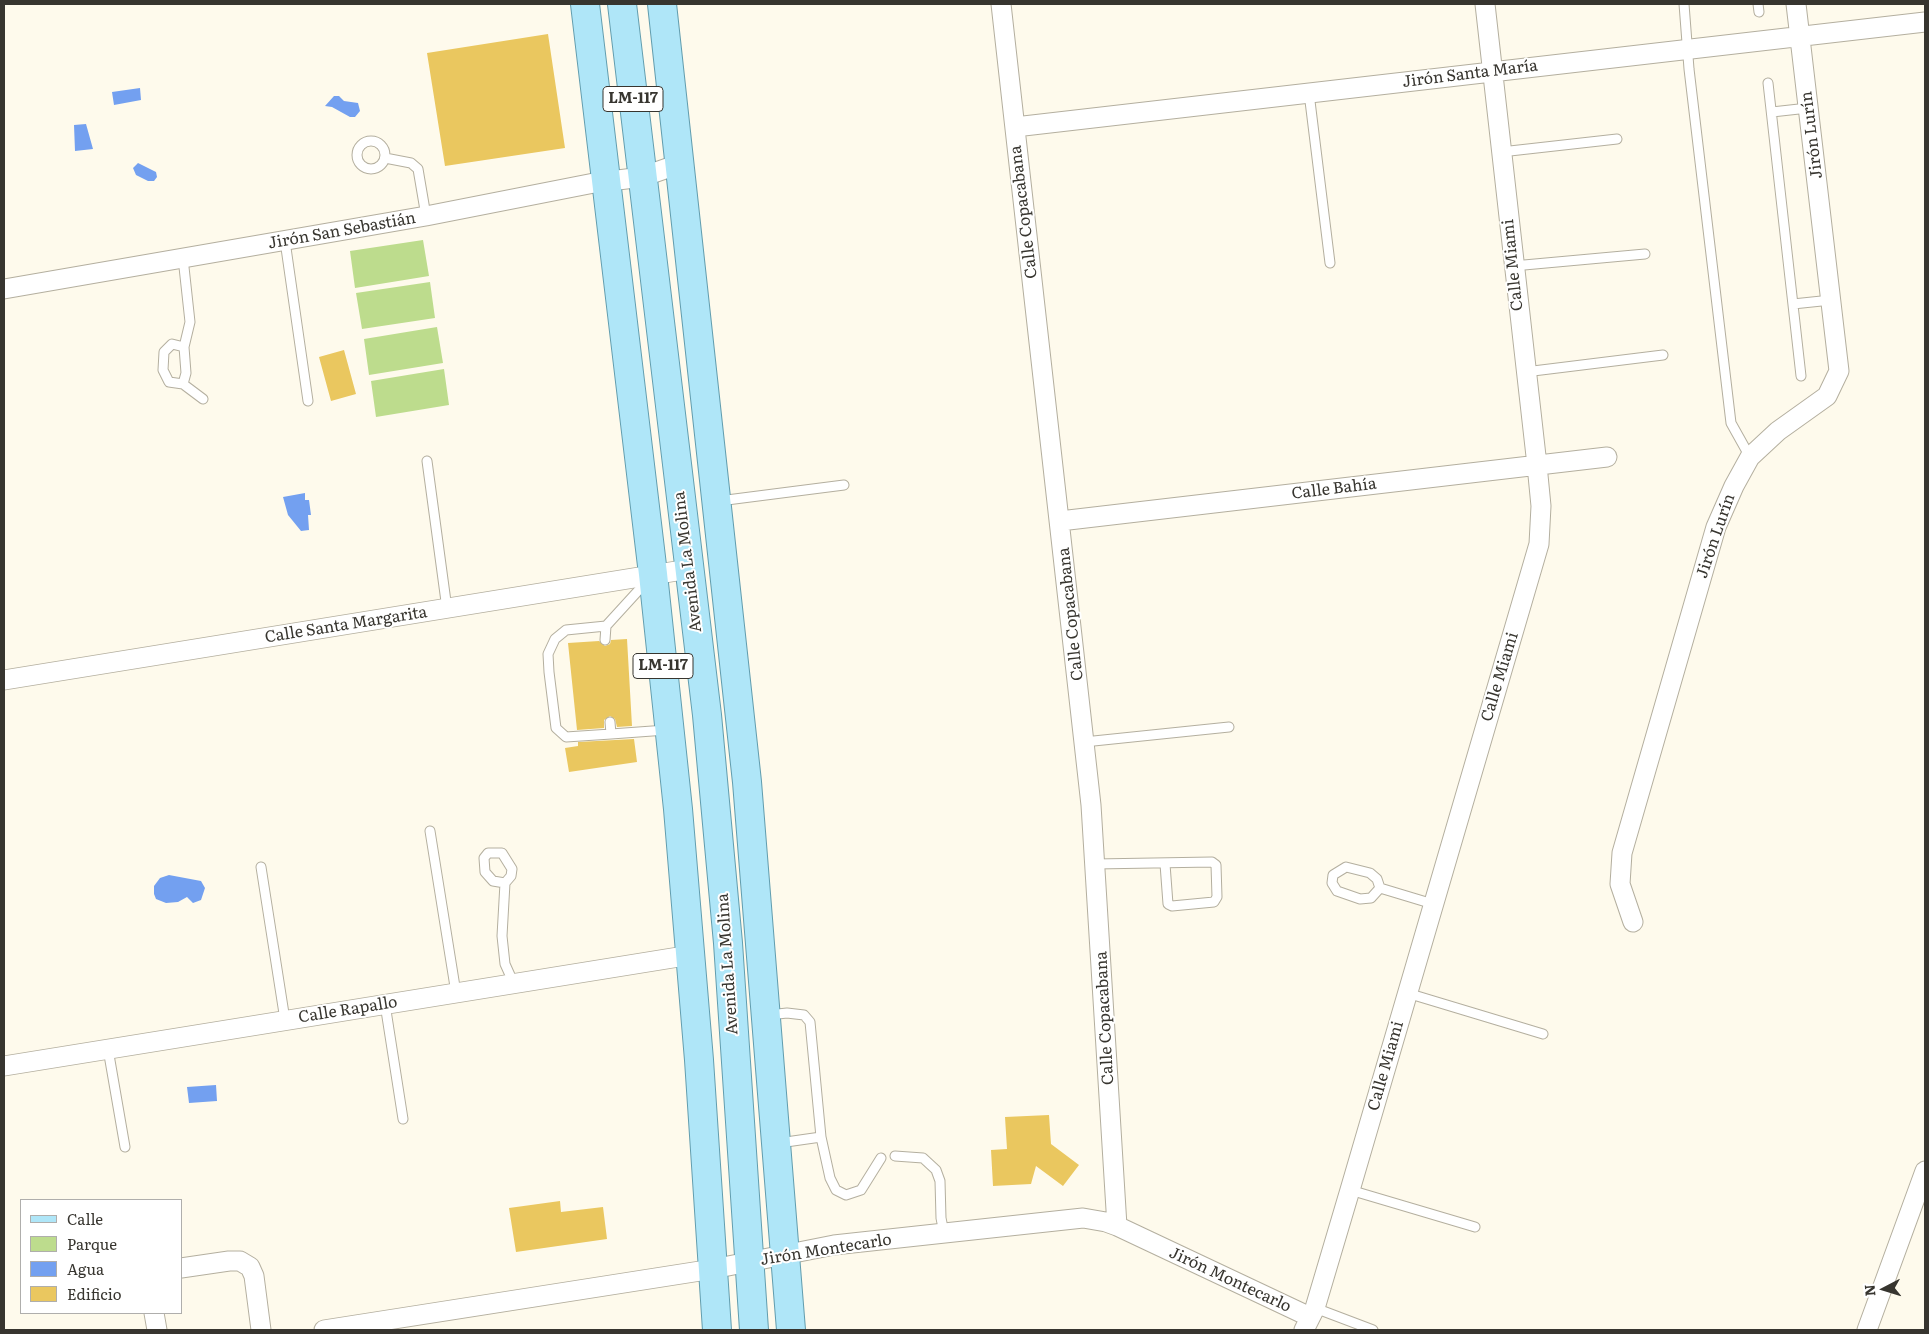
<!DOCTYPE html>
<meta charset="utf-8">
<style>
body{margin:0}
#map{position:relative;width:1929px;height:1334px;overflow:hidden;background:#fefaec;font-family:Literata,serif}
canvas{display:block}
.frame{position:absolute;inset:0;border:5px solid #37352f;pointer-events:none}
.legend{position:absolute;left:20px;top:1199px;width:162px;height:115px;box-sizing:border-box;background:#fff;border:1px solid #afaeac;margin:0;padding:6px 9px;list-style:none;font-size:15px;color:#37352f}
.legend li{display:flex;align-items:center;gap:10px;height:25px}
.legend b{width:25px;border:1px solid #afaeac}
.north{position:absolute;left:1859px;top:1264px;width:50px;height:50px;-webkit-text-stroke:4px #fff;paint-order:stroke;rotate:265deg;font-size:14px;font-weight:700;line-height:20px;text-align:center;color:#37352f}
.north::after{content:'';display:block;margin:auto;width:18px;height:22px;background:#37352f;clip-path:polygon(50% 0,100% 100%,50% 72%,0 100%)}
</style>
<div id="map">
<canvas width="1929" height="1334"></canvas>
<div class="frame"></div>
<ul class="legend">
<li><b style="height:6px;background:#afe6f8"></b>Calle</li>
<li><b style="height:14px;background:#bddc8d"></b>Parque</li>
<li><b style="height:14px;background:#73a0f0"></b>Agua</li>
<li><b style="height:14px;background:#eac75f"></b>Edificio</li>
</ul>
<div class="north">N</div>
</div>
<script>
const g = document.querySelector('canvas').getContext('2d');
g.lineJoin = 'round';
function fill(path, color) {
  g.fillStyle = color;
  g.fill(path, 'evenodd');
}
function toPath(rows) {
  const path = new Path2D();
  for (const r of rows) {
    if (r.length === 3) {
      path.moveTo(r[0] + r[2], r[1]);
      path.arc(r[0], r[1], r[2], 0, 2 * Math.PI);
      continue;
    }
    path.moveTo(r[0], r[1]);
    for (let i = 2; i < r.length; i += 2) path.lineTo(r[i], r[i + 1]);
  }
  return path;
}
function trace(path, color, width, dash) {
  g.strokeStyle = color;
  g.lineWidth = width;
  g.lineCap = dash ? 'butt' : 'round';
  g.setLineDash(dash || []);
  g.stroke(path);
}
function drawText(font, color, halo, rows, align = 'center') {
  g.font = font + ' Literata,serif';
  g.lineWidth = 4;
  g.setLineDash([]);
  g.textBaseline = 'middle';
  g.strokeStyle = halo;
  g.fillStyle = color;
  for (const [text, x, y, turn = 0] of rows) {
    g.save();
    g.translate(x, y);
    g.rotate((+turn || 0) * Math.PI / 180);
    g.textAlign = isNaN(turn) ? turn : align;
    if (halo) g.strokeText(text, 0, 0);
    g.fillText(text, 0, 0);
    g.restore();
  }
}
fill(toPath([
 [423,240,429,276,355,288,350,251],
 [430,282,435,318,362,329,356,293],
 [437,327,443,363,369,375,364,339],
 [444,369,449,405,376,417,371,381]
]), '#bddc8d');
fill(toPath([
 [140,88,141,100,114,105,112,92],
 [334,96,339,96,344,101,358,103,360,111,355,117,350,117,332,107,325,106],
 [86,124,93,149,75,151,74,125],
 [138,163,156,172,157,177,154,181,148,181,136,175,133,168],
 [305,493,305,500,309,500,311,515,308,515,309,530,301,531,288,515,283,497],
 [169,875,201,881,205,888,201,900,193,903,187,897,178,902,166,903,156,899,154,894,154,886,160,878],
 [216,1085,217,1101,189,1103,187,1087]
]), '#73a0f0');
fill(toPath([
 [548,34,565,148,445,166,427,53],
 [344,350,356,394,331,401,319,357],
 [627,639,632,726,617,727,615,719,610,716,604,720,604,728,577,730,568,643,599,641,605,646,610,644,611,640],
 [634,739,637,762,569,772,565,748,578,746,578,742],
 [1049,1115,1051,1144,1079,1165,1063,1186,1036,1166,1031,1184,993,1186,991,1150,1007,1149,1005,1117],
 [560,1201,561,1212,603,1207,607,1239,516,1252,509,1208]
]), '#eac75f');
const service = toPath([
 [1684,4,1689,69,1731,423,1750,457],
 [1758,4,1759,12],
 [1768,83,1801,376],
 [1309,93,1330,263],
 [1772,112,1808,108],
 [371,155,14],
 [1501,152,1617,139],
 [385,158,411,163,418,169,426,216],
 [285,241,308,401],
 [183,258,190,322,184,347],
 [1513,266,1645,254],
 [1793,304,1831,300],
 [1525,372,1663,355],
 [183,384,186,373,184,347,172,344,164,352,163,370,169,382,183,384,203,399],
 [427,461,447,609],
 [719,501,844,485],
 [606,626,566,630,555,639,548,654,549,672,556,728,566,737,611,734],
 [605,640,606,626,648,580],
 [610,722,611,734,666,730],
 [1084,742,1229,727],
 [430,831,456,993],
 [1095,864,1212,862,1216,865,1217,897,1214,902,1172,906,1168,904,1165,864],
 [261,867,285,1020],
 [505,883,493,881,485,872,484,858,488,853,502,853,512,869,511,876,505,883,502,936,505,964,514,984],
 [1380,888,1371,898,1360,899,1337,891,1332,883,1333,875,1346,867,1370,873,1377,879,1380,888,1433,904],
 [1407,993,1543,1034],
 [385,1004,403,1119],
 [769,1015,787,1013,804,1015,810,1022,821,1137],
 [108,1049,125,1147],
 [779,1143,821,1137,830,1178,836,1190,846,1195,861,1190,881,1158],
 [895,1156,923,1158,936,1170,940,1181,941,1218,944,1233],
 [1350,1190,1475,1227],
 [1315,1308,1373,1330]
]);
const minor = toPath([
 [1001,4,1091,805,1117,1226],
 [1015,127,1925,22],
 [4,289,426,216,594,183,642,177,679,164],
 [1060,521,1607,457],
 [4,680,689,569],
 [1633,922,1620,884,1622,853,1716,527,1734,486,1750,457,1778,431,1827,396,1839,371,1796,4],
 [4,1066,691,955],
 [181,1268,229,1261,240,1261,250,1267,254,1276,261,1330],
 [154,1313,157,1330],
 [324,1330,713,1269,834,1245,1083,1218,1106,1222,1117,1226,1310,1317],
 [1304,1330,1315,1308,1350,1190,1539,544,1541,506,1537,465,1485,4],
 [1867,1330,1925,1171]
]);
const primary = toPath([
 [585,4,653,574,678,809,699,1060,717,1330],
 [622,4,707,715,728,943,754,1330],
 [662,4,747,782,791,1330]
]);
trace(service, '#b4af9f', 11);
trace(minor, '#b4af9f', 21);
trace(primary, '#629dae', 30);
trace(service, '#fff', 9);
trace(minor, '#fff', 19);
trace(primary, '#afe6f8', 28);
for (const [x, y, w] of [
 [633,99,60],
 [663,666,60]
]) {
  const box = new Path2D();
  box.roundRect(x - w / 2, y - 12.5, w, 25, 4);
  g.fillStyle = '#fff';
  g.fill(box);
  trace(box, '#37352f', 1);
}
drawText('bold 15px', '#37352f', null, [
 ["LM-117",633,99],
 ["LM-117",663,666]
]);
drawText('16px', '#37352f', '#fff', [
 ["Jirón Santa María",1470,74,-7],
 ["Jirón Lurín",1812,135,-97],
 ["Calle Copacabana",1024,212,-97],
 ["Jirón San Sebastián",342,231,-10],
 ["Calle Miami",1513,265,-96],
 ["Calle Bahía",1334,489,-7],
 ["Jirón Lurín",1716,536,-71],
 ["Avenida La Molina",688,562,-97],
 ["Calle Copacabana",1071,614,-96],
 ["Calle Santa Margarita",346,625,-9],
 ["Calle Miami",1500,677,-73],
 ["Avenida La Molina",728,964,-94],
 ["Calle Rapallo",348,1010,-9],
 ["Calle Copacabana",1105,1018,-93],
 ["Calle Miami",1386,1066,-74],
 ["Jirón Montecarlo",826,1250,-9],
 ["Jirón Montecarlo",1230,1280,25]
]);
</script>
